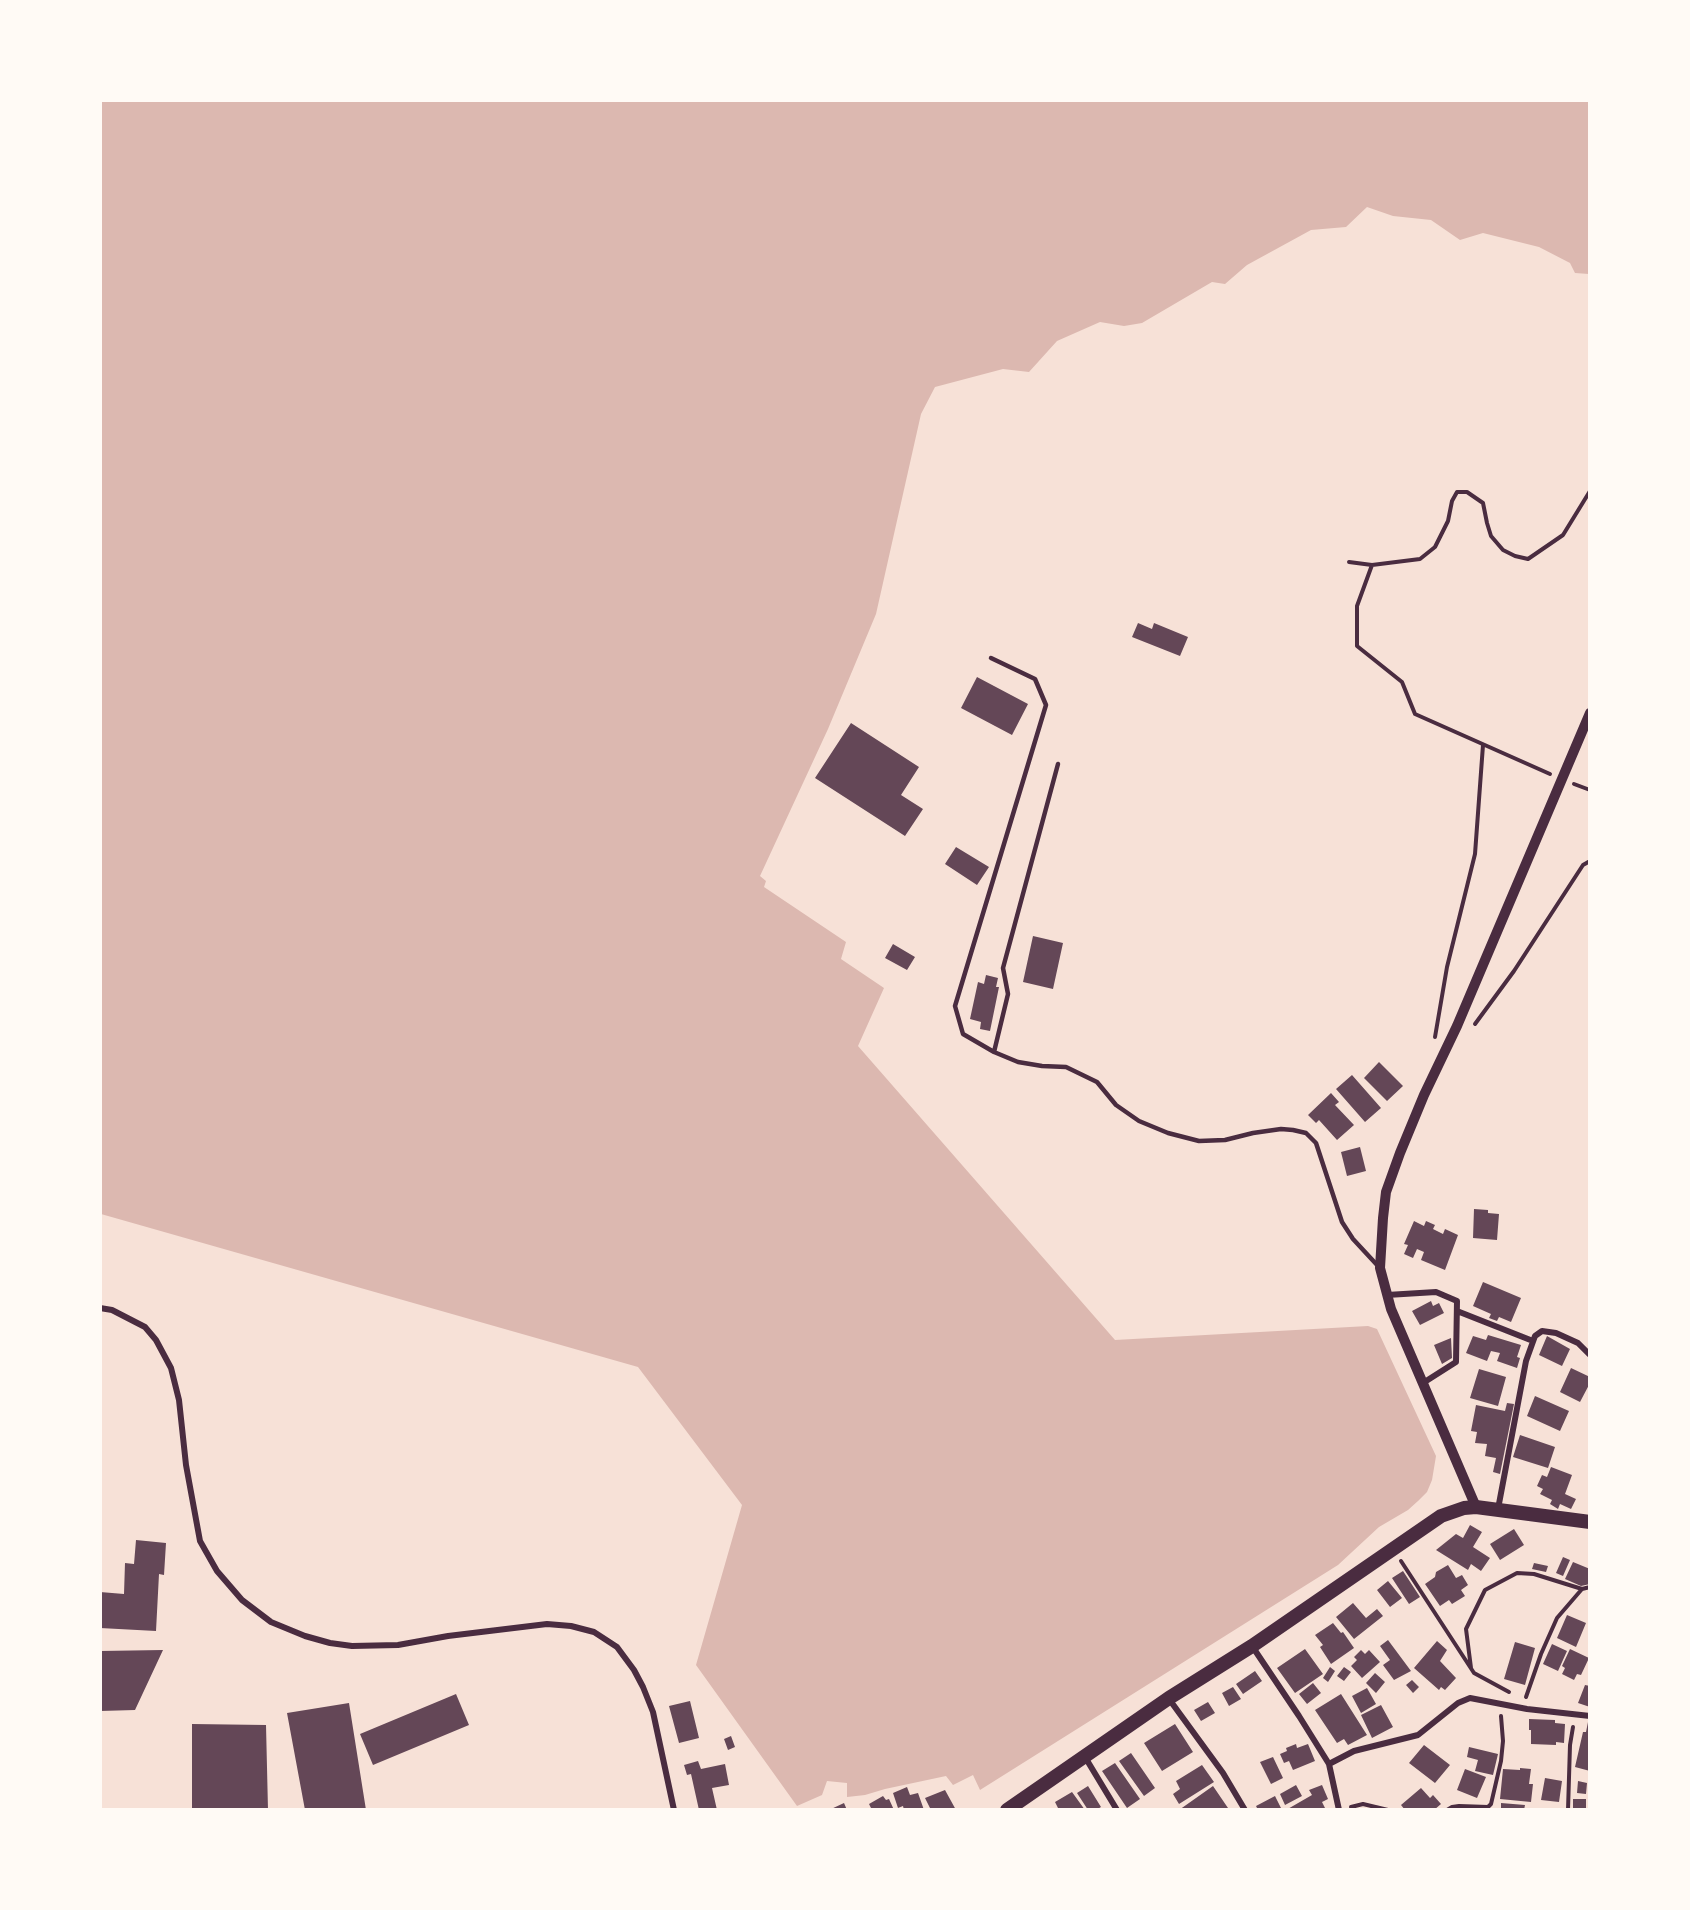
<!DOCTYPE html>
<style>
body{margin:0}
#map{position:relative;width:1690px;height:1910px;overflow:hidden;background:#f7e1d7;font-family:Arial,sans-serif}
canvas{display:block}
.frame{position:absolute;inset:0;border:102px solid #fffaf5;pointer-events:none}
</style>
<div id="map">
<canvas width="1690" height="1910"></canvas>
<div class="frame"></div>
</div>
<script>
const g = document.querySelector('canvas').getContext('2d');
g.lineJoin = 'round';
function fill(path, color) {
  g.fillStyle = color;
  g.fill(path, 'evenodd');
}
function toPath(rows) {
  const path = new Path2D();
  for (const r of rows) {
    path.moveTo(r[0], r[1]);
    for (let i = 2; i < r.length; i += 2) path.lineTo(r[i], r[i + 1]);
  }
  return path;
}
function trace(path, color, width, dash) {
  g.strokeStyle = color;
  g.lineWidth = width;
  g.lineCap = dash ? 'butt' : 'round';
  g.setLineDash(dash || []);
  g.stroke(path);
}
fill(toPath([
 [100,101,1589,101,1589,274,1575,273,1570,263,1539,247,1483,233,1460,240,1431,220,1393,216,1367,207,1346,227,1311,230,1247,265,1225,284,1212,282,1142,323,1124,326,1100,322,1057,341,1029,372,1003,369,935,387,921,414,876,614,828,729,760,876,766,881,764,887,846,942,841,959,884,988,858,1046,1115,1340,1368,1326,1377,1329,1436,1456,1432,1480,1427,1492,1418,1501,1408,1510,1379,1527,1338,1565,980,1790,973,1775,953,1785,946,1776,885,1789,865,1795,847,1797,847,1783,827,1781,822,1795,797,1806,696,1665,742,1505,638,1367,101,1214]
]), '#dcb8b0');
fill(toPath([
 [1138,623,1152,629,1154,623,1188,637,1180,656,1132,637],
 [977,677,1028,704,1012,735,961,708],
 [851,723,919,767,901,795,923,809,905,836,815,778],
 [956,847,989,867,977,885,945,864],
 [1033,936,1063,943,1053,989,1023,982],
 [893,944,915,957,907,970,885,958],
 [986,975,998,978,996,987,999,987,990,1031,980,1029,981,1022,970,1019,978,982,984,984],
 [1379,1062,1403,1086,1387,1101,1364,1078],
 [1352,1075,1381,1108,1365,1122,1336,1089],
 [1331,1093,1339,1102,1335,1105,1354,1125,1337,1140,1319,1120,1316,1123,1308,1115],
 [1360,1147,1366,1171,1347,1176,1341,1152],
 [1474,1209,1488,1210,1488,1213,1499,1214,1497,1240,1473,1238],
 [1414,1221,1424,1226,1426,1221,1435,1225,1433,1229,1443,1234,1445,1229,1458,1235,1445,1270,1421,1260,1424,1252,1417,1249,1413,1258,1404,1254,1408,1245,1404,1244],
 [1483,1282,1521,1298,1511,1322,1499,1317,1497,1321,1489,1318,1491,1314,1473,1306],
 [1431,1301,1433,1306,1439,1303,1444,1313,1420,1325,1412,1311],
 [1488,1335,1521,1345,1517,1357,1520,1358,1517,1368,1497,1361,1500,1353,1491,1351,1487,1361,1466,1353,1473,1336,1486,1340],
 [1547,1336,1570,1349,1562,1366,1539,1355],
 [1451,1338,1452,1358,1442,1364,1434,1345],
 [1571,1368,1590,1377,1590,1383,1580,1402,1560,1392],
 [1479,1369,1506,1377,1498,1406,1470,1398],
 [1535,1396,1569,1411,1560,1431,1527,1416],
 [1507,1403,1514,1404,1500,1474,1493,1472,1496,1458,1485,1456,1487,1444,1475,1443,1477,1432,1471,1431,1476,1405,1505,1411],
 [1520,1435,1555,1447,1548,1468,1513,1457],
 [1551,1467,1572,1475,1565,1494,1576,1499,1571,1509,1560,1504,1558,1509,1550,1504,1552,1500,1540,1494,1543,1489,1537,1486,1542,1475,1547,1477],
 [1470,1525,1482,1532,1473,1547,1490,1558,1481,1571,1471,1564,1468,1570,1436,1550,1456,1534,1463,1538],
 [1514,1529,1524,1545,1500,1560,1490,1544],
 [136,1540,166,1543,164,1575,159,1574,156,1631,100,1628,100,1592,124,1594,125,1563,134,1564],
 [1563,1557,1570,1560,1563,1576,1556,1573],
 [1573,1562,1590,1569,1590,1584,1581,1586,1565,1579],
 [1534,1563,1548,1566,1546,1572,1532,1569],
 [1448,1565,1456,1578,1462,1575,1468,1585,1461,1590,1465,1596,1452,1604,1449,1600,1440,1606,1425,1584,1435,1577,1436,1572],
 [1403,1571,1420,1597,1409,1604,1392,1578],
 [1388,1581,1402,1598,1390,1607,1377,1590],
 [1353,1603,1366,1618,1377,1609,1383,1616,1354,1639,1336,1617],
 [1567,1615,1586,1623,1576,1647,1557,1638],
 [1333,1623,1341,1633,1343,1632,1354,1648,1331,1664,1320,1647,1323,1645,1315,1635],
 [1388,1640,1411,1671,1394,1680,1383,1665,1390,1660,1380,1646],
 [1437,1641,1447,1650,1440,1661,1456,1678,1445,1690,1441,1687,1439,1690,1414,1668],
 [1515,1642,1535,1648,1525,1685,1504,1679],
 [1552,1644,1567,1651,1558,1671,1543,1664],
 [1305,1649,1323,1674,1295,1693,1277,1668],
 [1570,1649,1589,1658,1581,1675,1577,1674,1574,1680,1562,1674,1565,1668,1562,1666],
 [163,1650,135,1710,100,1711,100,1651],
 [1361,1650,1365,1654,1369,1650,1380,1662,1362,1678,1351,1666,1357,1660,1354,1657],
 [1330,1667,1335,1671,1328,1682,1323,1678],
 [1344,1667,1351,1672,1344,1681,1337,1676],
 [1255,1671,1262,1681,1243,1694,1236,1684],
 [1375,1673,1385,1682,1376,1693,1366,1683],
 [1412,1680,1419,1687,1413,1693,1406,1685],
 [1313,1683,1321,1693,1307,1704,1299,1694],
 [1585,1685,1590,1686,1590,1707,1578,1703],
 [1233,1687,1241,1699,1229,1706,1222,1693],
 [1367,1688,1376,1704,1361,1713,1352,1696],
 [456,1694,469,1725,373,1765,360,1734],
 [1341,1694,1367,1735,1348,1745,1344,1739,1337,1743,1315,1710],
 [690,1701,699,1738,679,1743,669,1706],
 [1208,1702,1215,1713,1201,1721,1194,1710],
 [349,1703,366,1810,305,1810,287,1713],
 [1381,1705,1393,1727,1372,1738,1361,1715],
 [1529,1719,1555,1720,1555,1723,1565,1724,1564,1743,1556,1742,1556,1745,1531,1744,1531,1730,1529,1730],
 [1588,1722,1590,1722,1590,1771,1575,1767,1583,1732,1586,1732],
 [192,1724,266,1725,268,1810,192,1810],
 [1175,1724,1193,1752,1162,1771,1144,1743],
 [731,1736,735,1747,728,1750,724,1739],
 [1296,1744,1297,1748,1308,1744,1315,1761,1293,1770,1289,1761,1284,1763,1280,1754,1287,1751,1286,1748],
 [1424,1745,1450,1765,1435,1783,1409,1763],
 [1469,1747,1498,1754,1493,1775,1475,1771,1478,1760,1467,1757],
 [1131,1753,1155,1788,1144,1796,1119,1761],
 [1273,1757,1283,1778,1271,1784,1260,1762],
 [698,1761,701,1769,725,1764,729,1785,712,1788,717,1810,699,1810,691,1774,687,1775,684,1765],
 [1115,1763,1140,1799,1127,1808,1102,1771],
 [1202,1765,1214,1782,1179,1804,1173,1794,1180,1789,1176,1781],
 [1520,1768,1531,1769,1529,1784,1533,1784,1531,1802,1500,1799,1503,1769,1520,1770],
 [1465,1769,1486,1777,1477,1798,1457,1790],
 [1545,1778,1562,1781,1559,1802,1541,1800],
 [1578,1781,1587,1783,1586,1794,1577,1793],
 [1296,1785,1302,1796,1285,1805,1280,1794],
 [1322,1785,1328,1799,1322,1802,1326,1810,1286,1810,1312,1795,1309,1790],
 [1088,1786,1101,1807,1096,1810,1088,1810,1077,1793],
 [1213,1786,1228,1808,1226,1810,1179,1810],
 [907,1787,910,1795,918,1793,924,1810,904,1810,903,1806,898,1808,893,1793],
 [1421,1788,1430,1798,1433,1795,1441,1804,1434,1810,1405,1810,1401,1805],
 [945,1790,956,1810,931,1810,925,1798],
 [1072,1792,1085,1810,1059,1810,1055,1802],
 [883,1796,886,1800,889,1799,894,1810,872,1810,869,1804],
 [1275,1796,1282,1810,1258,1810,1256,1806],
 [1573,1799,1586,1799,1586,1810,1573,1810],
 [844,1803,847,1810,829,1810],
 [1501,1803,1525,1805,1524,1810,1501,1810]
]), '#644757');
trace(toPath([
 [1349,562,1372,565,1420,559,1435,547,1448,521,1452,501,1457,492,1467,492,1483,503,1487,523,1491,536,1503,550,1515,556,1528,559,1563,535,1590,491],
 [1372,565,1357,606,1357,646,1402,682,1415,714,1550,774],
 [1574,784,1590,790],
 [1475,1024,1514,971,1583,865,1590,861],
 [1435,1037,1447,967,1475,854,1483,745],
 [1401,1561,1474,1673,1509,1692],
 [1471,1668,1466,1629,1485,1590,1517,1573,1534,1574,1582,1589],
 [1526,1697,1541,1654,1557,1618,1582,1589,1590,1587],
 [1351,1807,1363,1804,1388,1810],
 [1447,1810,1452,1807,1459,1806,1488,1807,1491,1804,1501,1761,1503,1741,1501,1716],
 [1568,1810,1570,1745,1573,1727]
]), '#4a2c40', 4);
trace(toPath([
 [991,658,1035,679,1046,705,955,1006,963,1034,994,1052,1018,1062,1042,1066,1066,1067,1097,1082,1116,1105,1139,1121,1168,1133,1199,1141,1225,1140,1253,1133,1281,1129,1293,1130,1306,1133,1316,1143,1342,1222,1353,1239,1378,1266],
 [994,1052,1008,994,1003,968,1058,764]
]), '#4a2c40', 4.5);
trace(toPath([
 [1387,1295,1436,1292,1457,1301,1456,1362,1423,1383],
 [100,1308,112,1310,145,1327,156,1340,171,1368,179,1400,186,1465,200,1541,217,1571,242,1600,271,1622,305,1636,330,1643,352,1646,398,1645,448,1636,547,1624,571,1626,594,1632,617,1647,634,1670,643,1687,653,1712,674,1810],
 [1457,1311,1533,1341],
 [1498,1509,1526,1361,1535,1336,1542,1331,1556,1333,1578,1343,1590,1355],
 [1252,1646,1299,1716,1329,1764,1354,1751,1418,1735,1458,1703,1470,1698,1527,1709,1590,1716],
 [1169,1699,1223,1773,1245,1810],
 [1085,1757,1117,1810],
 [1329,1764,1339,1810]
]), '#4a2c40', 6);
trace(toPath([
 [1476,1507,1391,1309,1380,1268,1383,1218,1386,1192,1400,1153,1424,1095,1457,1026,1590,713]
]), '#4a2c40', 10);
trace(toPath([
 [1007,1810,1169,1698,1252,1646,1441,1516,1464,1508,1476,1507,1590,1522]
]), '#4a2c40', 14);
</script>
